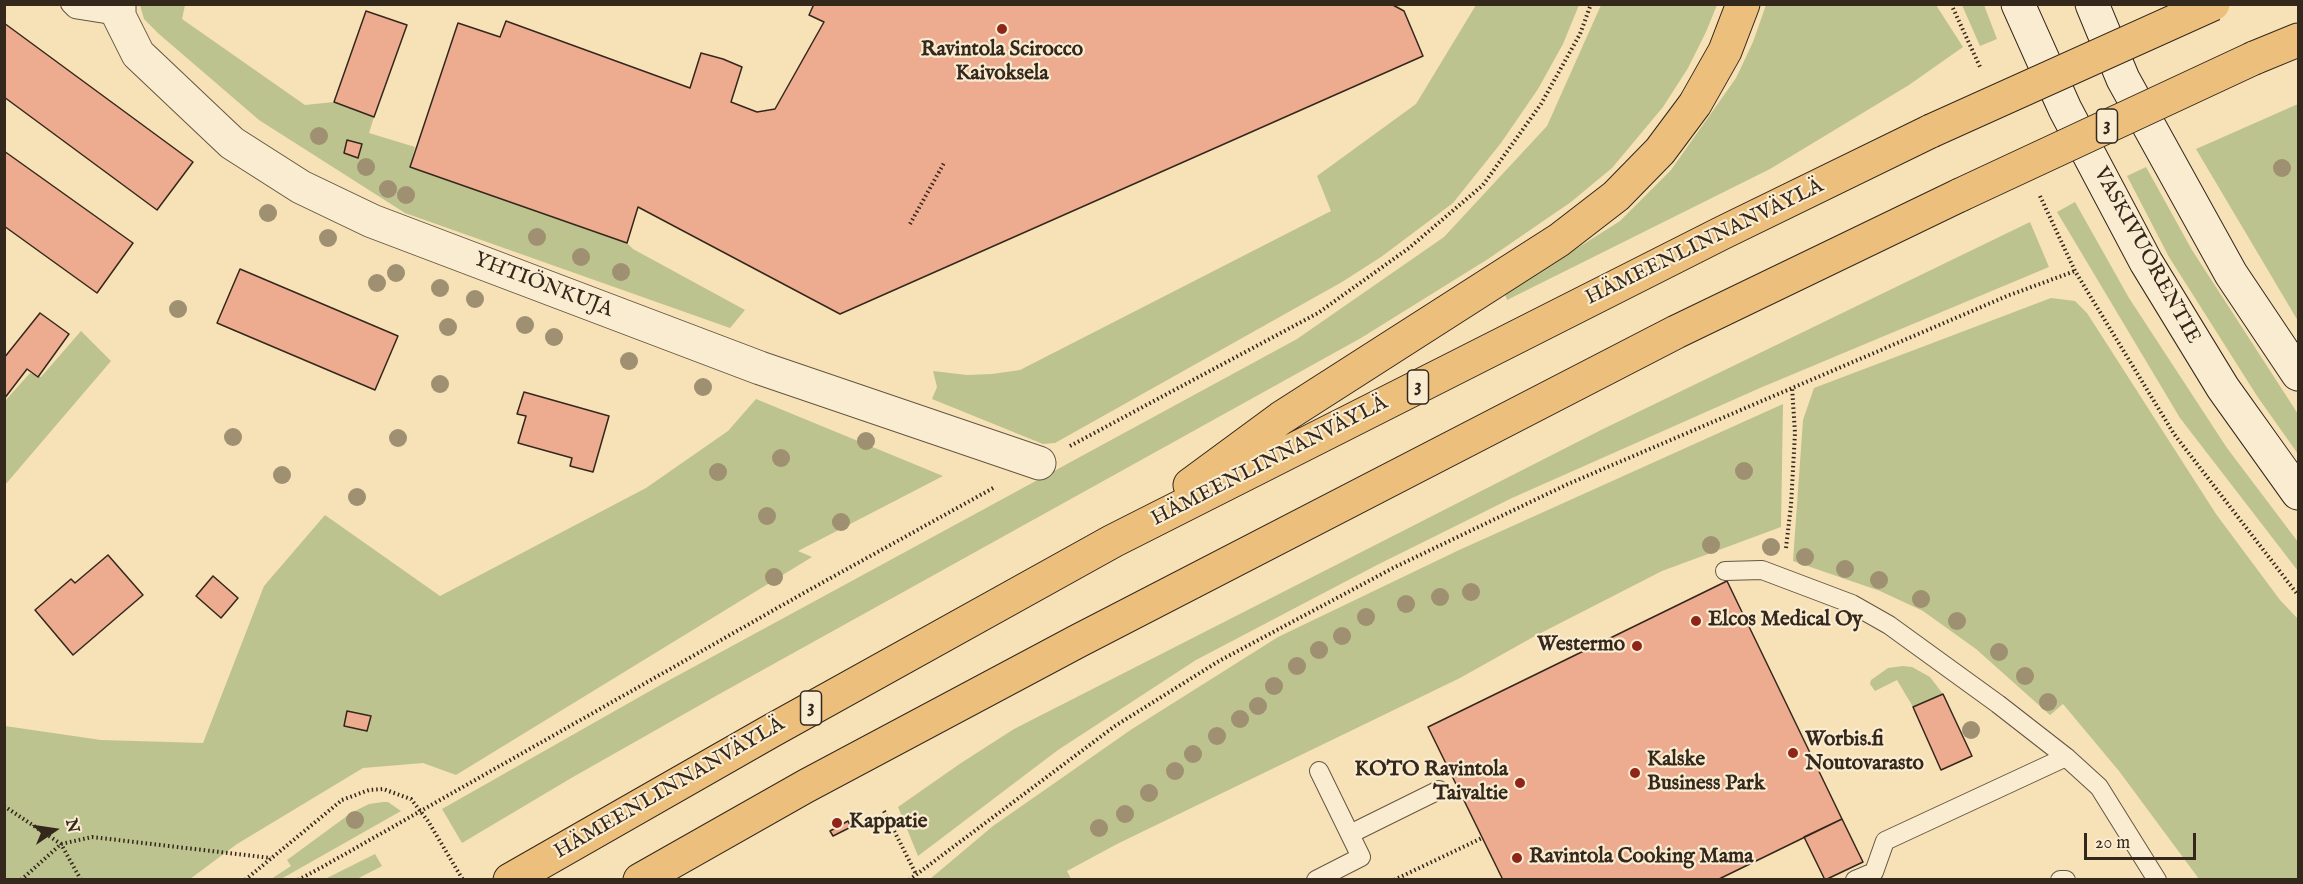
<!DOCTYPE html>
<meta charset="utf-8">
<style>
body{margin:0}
#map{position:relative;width:2303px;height:884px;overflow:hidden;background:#f7e1b7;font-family:"IM FELL English",serif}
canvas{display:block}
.frame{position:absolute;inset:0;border:6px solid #34271c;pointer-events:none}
.north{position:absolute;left:24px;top:800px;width:60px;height:60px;-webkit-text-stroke:4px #faecd0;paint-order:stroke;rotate:77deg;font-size:16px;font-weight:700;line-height:24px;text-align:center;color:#34271c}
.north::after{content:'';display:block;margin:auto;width:21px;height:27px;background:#34271c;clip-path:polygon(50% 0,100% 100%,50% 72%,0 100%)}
.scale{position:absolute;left:2084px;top:833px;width:112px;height:27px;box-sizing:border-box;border:3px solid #34271c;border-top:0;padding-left:8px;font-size:18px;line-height:21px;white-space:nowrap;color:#34271c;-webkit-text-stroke:4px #faecd0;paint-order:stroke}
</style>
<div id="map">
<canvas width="2303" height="884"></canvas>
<div class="frame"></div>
<div class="north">N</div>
<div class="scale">20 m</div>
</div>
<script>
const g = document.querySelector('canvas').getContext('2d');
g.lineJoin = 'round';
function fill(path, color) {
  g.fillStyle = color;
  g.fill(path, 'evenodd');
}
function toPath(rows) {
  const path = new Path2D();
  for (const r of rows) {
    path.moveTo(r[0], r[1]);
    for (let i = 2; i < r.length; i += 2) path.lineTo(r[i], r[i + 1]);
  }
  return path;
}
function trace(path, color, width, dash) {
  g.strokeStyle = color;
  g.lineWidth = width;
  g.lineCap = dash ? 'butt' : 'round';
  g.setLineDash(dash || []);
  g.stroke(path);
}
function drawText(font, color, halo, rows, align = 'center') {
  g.font = font + ' "IM FELL English",serif';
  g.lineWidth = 4.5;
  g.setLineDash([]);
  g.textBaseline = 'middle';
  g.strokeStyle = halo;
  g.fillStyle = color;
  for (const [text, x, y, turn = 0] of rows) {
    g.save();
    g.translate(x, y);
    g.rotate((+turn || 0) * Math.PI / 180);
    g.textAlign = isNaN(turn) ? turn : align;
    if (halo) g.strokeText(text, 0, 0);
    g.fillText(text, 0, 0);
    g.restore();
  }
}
fill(toPath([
 [140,5,185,5,182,19,305,105,334,102,374,117,369,133,415,147,410,167,627,243,633,249,745,310,730,328,405,213,259,120,159,34,144,19],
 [1476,5,1579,5,1563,44,1538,89,1501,143,1453,203,1381,257,1342,282,1055,443,1043,444,932,399,937,387,933,371,967,375,992,374,1020,370,1331,211,1317,176,1416,104],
 [1601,5,1717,5,1706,32,1688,68,1663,107,1612,168,1571,202,1488,259,1361,338,723,692,573,777,462,843,442,809,664,683,1297,339,1444,237,1547,126],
 [1766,5,1936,5,1963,47,1909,85,1770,169,1507,300,1505,294,1620,221,1671,170,1736,78,1753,42],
 [1962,5,1984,5,1997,39,1980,46],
 [2298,104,2298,321,2196,149],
 [2146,167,2192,250,2298,414,2298,454,2257,396,2169,257,2127,176],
 [2075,202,2129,298,2227,448,2298,542,2298,571,2180,418,2057,212],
 [2030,222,2049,267,1760,388,1512,498,1377,565,1196,660,1058,750,918,856,898,807,961,763,1014,729,1601,430],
 [2051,298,2075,301,2087,313,2216,514,2280,600,2298,619,2298,879,2199,879,2119,771,2063,704,2050,715,1976,649,1923,611,1880,591,1793,561,1803,420,1814,388],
 [81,331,111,361,5,485,5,401,30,373,41,377],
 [756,399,943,476,798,551,812,557,456,775,423,763,363,768,237,844,190,879,5,880,5,726,101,740,203,743,264,586,325,515,440,596,646,488,728,431],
 [1783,404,1781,527,1662,571,1535,636,1460,678,1117,844,1067,871,1071,879,930,879,993,826,1132,729,1278,637,1457,551],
 [1903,666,1912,667,1930,677,1943,694,1913,707,1897,680,1875,691,1870,684,1871,680,1888,668],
 [383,802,388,802,401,811,281,879,271,879,291,866,287,860,351,813,369,804],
 [375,854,382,866,357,879,325,879]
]), '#bdc38e');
const building = toPath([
 [814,4,1391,4,1404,11,1423,56,840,314,638,207,627,243,410,167,458,23,500,37,506,21,690,88,701,53,723,59,742,67,731,102,757,112,775,109,824,22,809,15,814,4],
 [366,11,407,25,374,117,334,102,366,11],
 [4,23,193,162,157,210,4,97,4,23],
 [347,140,362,144,358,158,344,153,347,140],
 [4,151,133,243,97,293,4,226,4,151],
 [240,269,398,336,375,390,217,323,240,269],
 [40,313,69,334,38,377,27,369,4,399,4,358,40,313],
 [524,392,609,416,593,472,570,466,572,458,518,443,526,416,517,414,524,392],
 [108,555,143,595,73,655,35,610,71,579,75,583,108,555],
 [213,576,238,598,221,618,196,596,213,576],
 [1727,581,1842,819,1717,880,1503,880,1428,727,1727,581],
 [1943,694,1972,756,1941,770,1913,707,1943,694],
 [347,711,371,716,367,731,344,726,347,711],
 [1842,819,1863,862,1825,880,1804,837,1842,819],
 [848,821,851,827,833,836,830,831,848,821]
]);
fill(building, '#edab8f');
trace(building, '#34271c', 1.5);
const lane = toPath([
 [70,4,75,9,119,16],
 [1725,571,1762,570,1852,604,1889,625,1998,704,2066,757,2099,787,2157,880],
 [1350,834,1439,790],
 [1316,880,1361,857,1319,771],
 [1855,880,1874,872,1885,841,2066,757],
 [2060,880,2066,880]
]);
const street = toPath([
 [119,4,119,16,138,54,232,143,301,187,372,221,760,368,1039,463]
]);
const secondary = toPath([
 [2018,4,2065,109,2146,262,2223,388,2298,493],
 [2092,4,2123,79,2231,274,2298,374]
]);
const highway = toPath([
 [2254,58,2298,40],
 [1190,485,1281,418,1559,240,1616,196,1660,151,1695,104,1725,51,1743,4],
 [510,880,771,731,1113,541,1722,233,1931,131],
 [640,880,806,786,1078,641,1676,332,1960,195]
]);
trace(lane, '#655643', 20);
trace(street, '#655643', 35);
trace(secondary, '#34271c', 35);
trace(highway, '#34271c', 35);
trace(toPath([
 [1951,4,1981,69],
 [2040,196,2075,271,2174,434,2298,595],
 [910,224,944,163],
 [1070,446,1318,313,1409,248,1483,185,1541,104,1580,34,1591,4],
 [1786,548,1791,505,1795,433,1792,387],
 [4,806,61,844,81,880],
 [884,811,916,874],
 [21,880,61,844,92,837,271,858],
 [245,880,342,800],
 [298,880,324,866,809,590,995,487],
 [909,880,1115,726,1219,661,1393,568,1568,484,2007,296,2075,271],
 [1394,880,1482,838]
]), '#34271c', 4, [1.5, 3]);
trace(lane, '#faecd0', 18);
trace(street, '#faecd0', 33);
trace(secondary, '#faecd0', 33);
trace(highway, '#ecc07c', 33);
const highwayBridge = toPath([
 [1931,131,2213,4],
 [1960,195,2254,58]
]);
trace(highwayBridge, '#34271c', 35, []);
trace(toPath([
 [342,800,369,790,383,789,411,799,428,821,463,880]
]), '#34271c', 4, [1.5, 3]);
trace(highwayBridge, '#ecc07c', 33);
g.fillStyle = '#9e9071';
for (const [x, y] of [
 [319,136],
 [366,167],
 [2282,168],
 [388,189],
 [406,195],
 [268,213],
 [537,237],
 [328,238],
 [581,257],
 [621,272],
 [396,273],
 [377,283],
 [440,288],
 [475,299],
 [178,309],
 [525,325],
 [448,327],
 [554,337],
 [629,361],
 [440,384],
 [703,387],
 [233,437],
 [398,438],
 [866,441],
 [781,458],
 [1744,471],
 [718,472],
 [282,475],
 [357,497],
 [767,516],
 [841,522],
 [1711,545],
 [1771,547],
 [1805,557],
 [1845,569],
 [774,577],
 [1879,580],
 [1471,592],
 [1440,597],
 [1921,599],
 [1406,604],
 [1366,617],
 [1957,621],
 [1342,636],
 [1319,650],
 [1999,652],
 [1297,666],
 [2025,676],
 [1274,686],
 [2048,702],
 [1258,706],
 [1240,719],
 [1971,730],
 [1217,736],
 [1193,754],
 [1175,771],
 [1149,793],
 [1125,814],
 [355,820],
 [1099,828]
]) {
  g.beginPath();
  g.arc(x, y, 9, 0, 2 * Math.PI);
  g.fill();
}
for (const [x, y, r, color] of [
 [1002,29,6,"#8f2418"],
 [1696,621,6,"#8f2418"],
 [1637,646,6,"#8f2418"],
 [1793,753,6,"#8f2418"],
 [1635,773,6,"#8f2418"],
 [1520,783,6,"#8f2418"],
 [837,823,6,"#8f2418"],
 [1517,858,6,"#8f2418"]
]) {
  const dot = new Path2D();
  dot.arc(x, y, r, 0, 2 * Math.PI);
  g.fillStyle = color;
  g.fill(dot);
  trace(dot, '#faecd0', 2);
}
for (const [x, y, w] of [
 [2107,126,21],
 [1418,387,21],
 [811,708,21]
]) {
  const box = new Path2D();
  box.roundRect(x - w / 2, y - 17, w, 34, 4.5);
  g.fillStyle = '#faecd0';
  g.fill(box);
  trace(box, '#34271c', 1.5);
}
drawText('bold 20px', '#34271c', null, [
 ["3",2107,126],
 ["3",1418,387],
 ["3",811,708]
]);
drawText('bold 21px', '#34271c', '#faecd0', [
 ["Ravintola Scirocco",1002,51,"center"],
 ["Kaivoksela",1002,75,"center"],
 ["Elcos Medical Oy",1708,621],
 ["Westermo",1625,646,"right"],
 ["Worbis.fi",1805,741],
 ["Noutovarasto",1805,765],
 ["Kalske",1647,761],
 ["Business Park",1647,785],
 ["KOTO Ravintola",1508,771,"right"],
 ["Taivaltie",1508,795,"right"],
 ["Kappatie",849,823],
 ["Ravintola Cooking Mama",1529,858]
], 'left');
drawText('21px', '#34271c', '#faecd0', [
 ["HÄMEENLINNANVÄYLÄ",1705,243,-26],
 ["VASKIVUORENTIE",2146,256,61],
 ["YHTIÖNKUJA",543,286,21],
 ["HÄMEENLINNANVÄYLÄ",1270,462,-27],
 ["HÄMEENLINNANVÄYLÄ",670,789,-30]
]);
</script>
